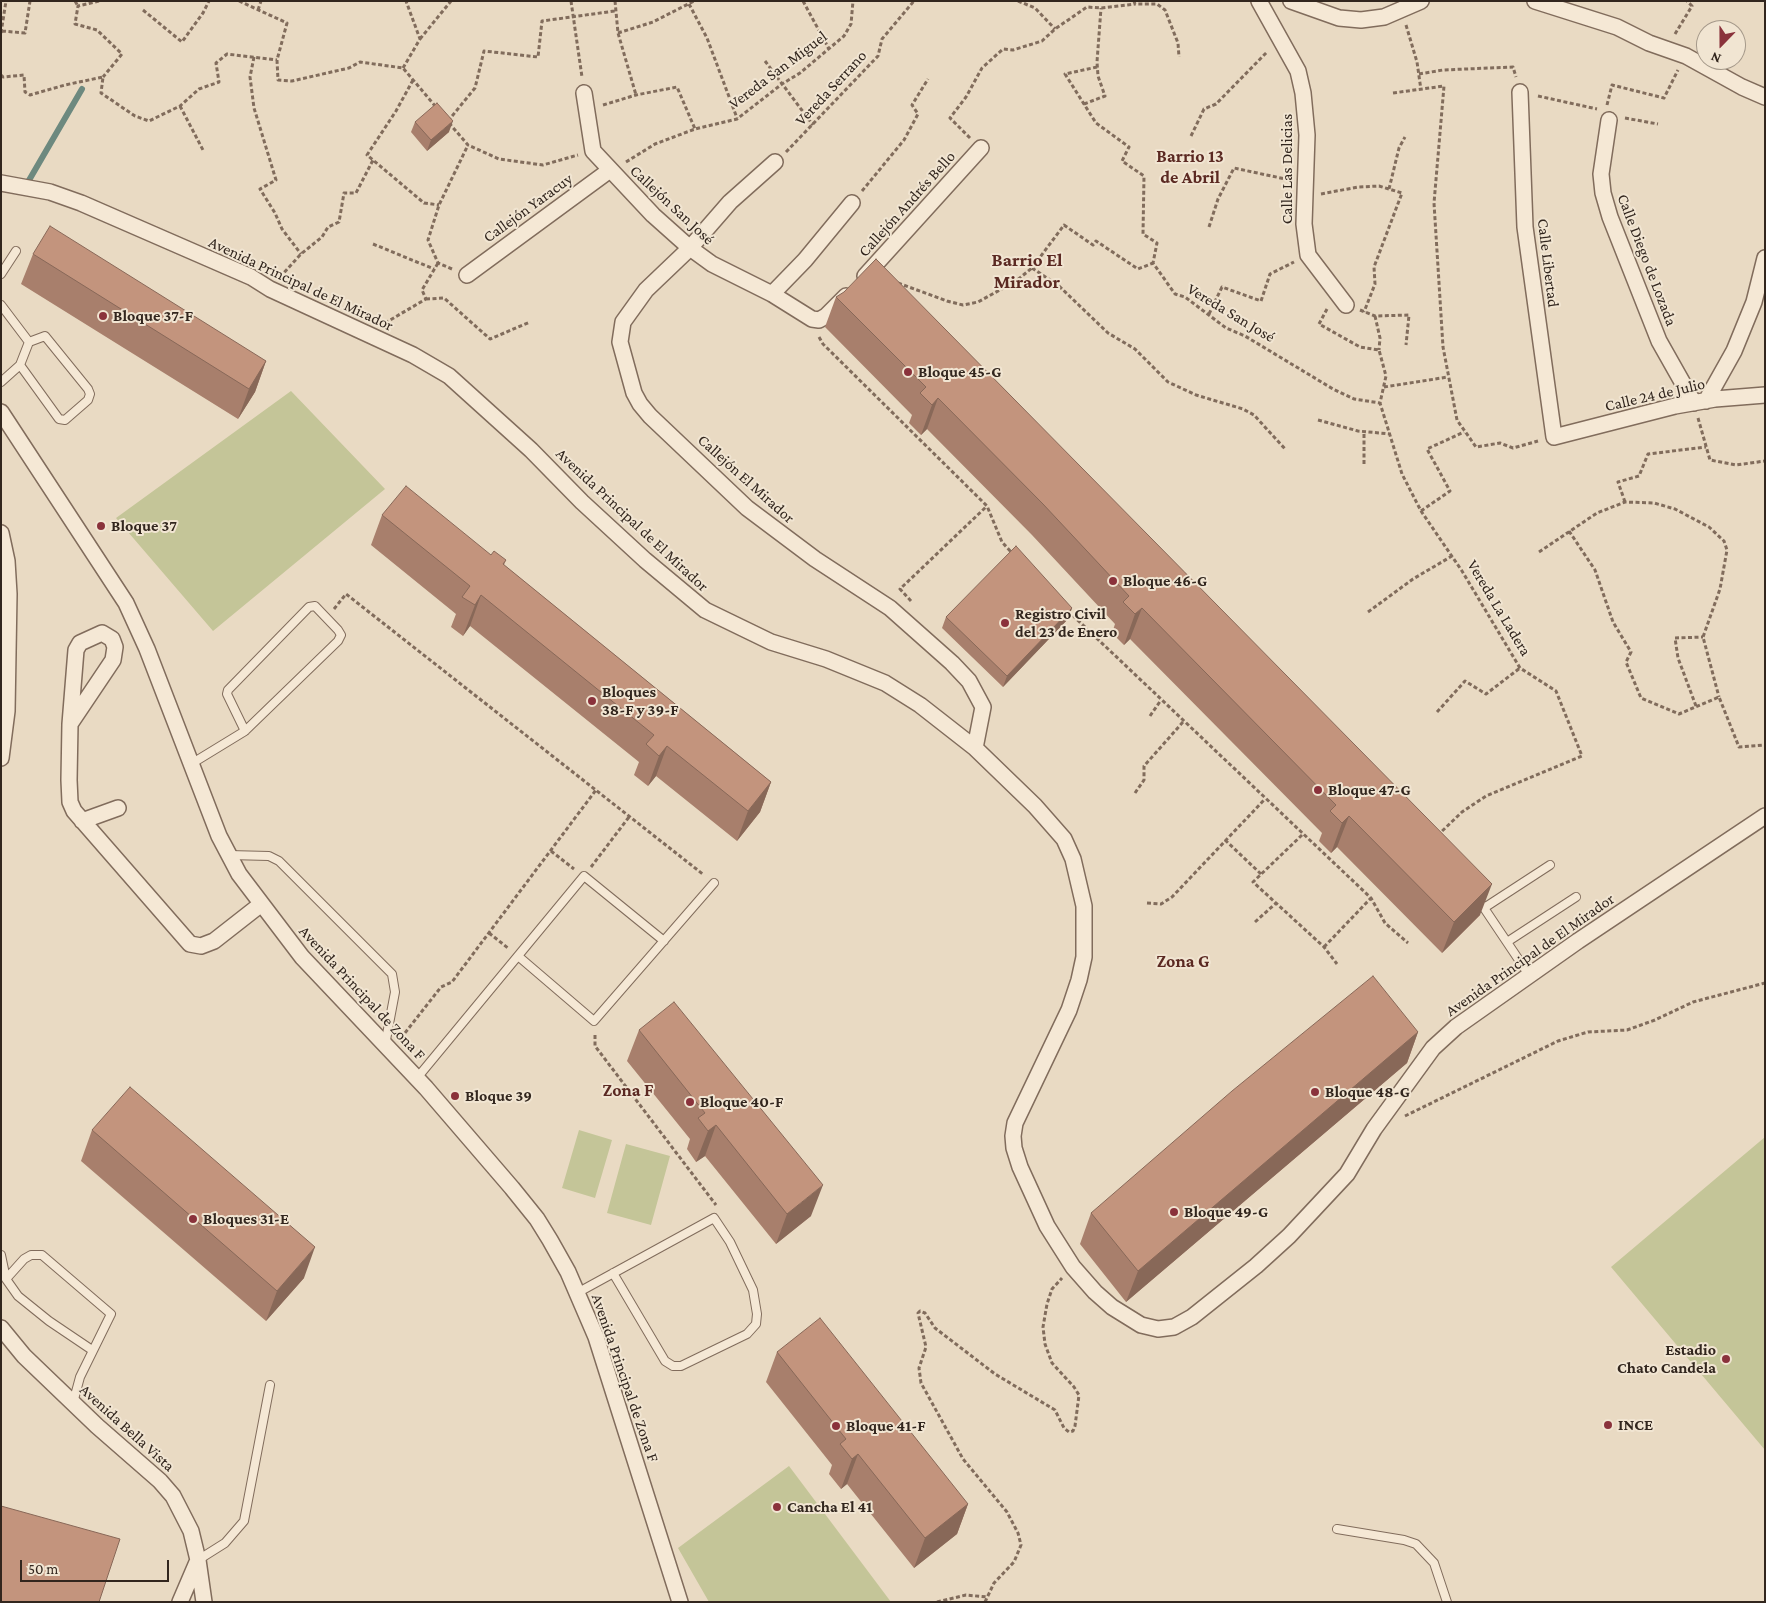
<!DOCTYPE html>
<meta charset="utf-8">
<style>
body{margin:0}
#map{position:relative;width:1766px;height:1603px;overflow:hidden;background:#e9dac3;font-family:"Crimson Pro",serif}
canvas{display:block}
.frame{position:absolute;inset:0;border:2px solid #32261e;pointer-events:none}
.north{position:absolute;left:1696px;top:20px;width:50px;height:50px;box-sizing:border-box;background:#f1e5d2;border:1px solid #a5998a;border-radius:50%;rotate:202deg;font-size:14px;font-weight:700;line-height:20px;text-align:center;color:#32261e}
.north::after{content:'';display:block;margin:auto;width:18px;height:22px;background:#8a323b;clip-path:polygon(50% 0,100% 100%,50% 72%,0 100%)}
.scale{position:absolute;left:20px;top:1560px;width:149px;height:22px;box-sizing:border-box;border:2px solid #32261e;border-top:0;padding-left:6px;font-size:15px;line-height:18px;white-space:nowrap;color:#32261e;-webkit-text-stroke:4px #f1e5d2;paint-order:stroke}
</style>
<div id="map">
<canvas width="1766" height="1603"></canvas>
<div class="frame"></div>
<div class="north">N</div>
<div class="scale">50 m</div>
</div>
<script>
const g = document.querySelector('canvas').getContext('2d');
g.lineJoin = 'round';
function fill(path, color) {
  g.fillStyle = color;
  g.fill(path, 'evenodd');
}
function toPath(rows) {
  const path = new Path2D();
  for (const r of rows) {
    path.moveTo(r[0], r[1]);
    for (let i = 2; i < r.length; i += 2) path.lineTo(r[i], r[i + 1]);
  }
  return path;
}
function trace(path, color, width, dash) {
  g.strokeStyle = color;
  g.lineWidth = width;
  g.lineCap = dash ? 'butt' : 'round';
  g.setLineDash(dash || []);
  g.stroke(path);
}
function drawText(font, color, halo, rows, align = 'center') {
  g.font = font + ' "Crimson Pro",serif';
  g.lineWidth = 4;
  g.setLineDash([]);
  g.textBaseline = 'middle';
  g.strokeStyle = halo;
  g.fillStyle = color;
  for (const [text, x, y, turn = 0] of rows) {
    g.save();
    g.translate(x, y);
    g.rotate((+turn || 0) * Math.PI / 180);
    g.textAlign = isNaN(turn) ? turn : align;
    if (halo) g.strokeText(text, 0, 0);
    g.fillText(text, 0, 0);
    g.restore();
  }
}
fill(toPath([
 [291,391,385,489,213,631,116,518],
 [579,1130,612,1140,595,1198,562,1188],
 [1765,1137,1765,1450,1611,1267],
 [626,1144,670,1156,651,1225,607,1213],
 [789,1466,891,1602,709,1602,678,1548]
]), '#c4c598');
trace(toPath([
 [28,182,82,89]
]), '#6d897f', 6);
const lane = toPath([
 [1,274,16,251],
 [1,305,29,342],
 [1,382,20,365,29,342,45,336,88,389,90,394,88,400,65,420,59,419,20,365],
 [191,764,245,731,338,641,341,635,338,630,315,606,309,607,228,690,227,694,245,731],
 [229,855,269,856,279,861,392,974,395,992,385,1045],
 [1478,899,1529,975],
 [1484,908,1550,865],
 [1507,942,1576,897],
 [518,956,594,1021,714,883],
 [417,1078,584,876,664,941],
 [1,1255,6,1279,18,1296,49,1321,92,1350],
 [6,1279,24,1259,31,1255,42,1255,111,1314,80,1377,73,1403],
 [577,1293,714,1218,730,1242,753,1290,757,1314,756,1324,747,1334,681,1366,673,1366,665,1361,613,1273],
 [1337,1529,1404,1540,1416,1544,1434,1563,1447,1602],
 [198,1560,225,1543,244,1521,270,1385]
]);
const street = toPath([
 [1259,1,1298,71,1303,93,1307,135,1304,224,1308,255,1346,305],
 [1291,1,1339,18,1361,20,1384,17,1421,1],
 [1535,1,1617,27,1649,43,1686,56,1742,87,1765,97],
 [1520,92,1525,227,1554,437,1675,406,1715,399,1765,395],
 [584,93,593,151,653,215,690,248,712,264,772,294,812,319,819,320,826,316,846,296],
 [1609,120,1601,174,1603,193,1610,217,1659,341,1694,403],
 [775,162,730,202,690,248,646,290,623,322,620,342,634,393,640,404,650,416,747,508,815,559,890,608,952,663,969,681,983,707,975,748],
 [1,183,50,192,81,203,251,277,270,289,413,355,449,376,531,450,582,502,645,560,705,610,771,642,826,659,885,683,920,705,975,748,1035,806,1064,839,1073,859,1084,906,1084,957,1079,980,1069,1010,1015,1123,1013,1136,1014,1148,1020,1167,1047,1226,1073,1267,1095,1292,1112,1307,1141,1325,1158,1329,1174,1327,1192,1317,1256,1266,1289,1236,1347,1174,1374,1129,1433,1048,1456,1027,1578,941,1765,816],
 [467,275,610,170],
 [865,276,981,148],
 [772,294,805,260,852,203],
 [1706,401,1734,351,1754,302,1765,258],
 [1,412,126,603,147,649,219,836,239,874,302,957,426,1088,512,1188,537,1219,550,1240,568,1272,596,1337,680,1602],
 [1,533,7,561,9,594,7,711,1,758],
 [70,724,113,660,115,647,112,639,102,633,80,643,76,650,70,724,69,780,70,802,74,811,190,944,201,946,214,941,260,905],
 [82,821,118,808],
 [1,1328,24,1356,97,1426,160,1481,173,1496,191,1531,198,1560,204,1602],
 [180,1602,198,1560]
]);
trace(lane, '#816c5c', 10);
trace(street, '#816c5c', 18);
trace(toPath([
 [75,1,78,6],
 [99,1,78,6,75,24,97,30,122,54,103,77],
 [239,1,287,23,277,60,278,80,292,81,349,68,360,62,403,68,436,107],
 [571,1,582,77],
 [615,1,618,33,636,95],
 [803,1,829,49],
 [1018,1,1035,8,1055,29],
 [1134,1,1135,4,1157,4,1165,10,1178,43,1179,57],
 [689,4,707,38,737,118],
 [143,10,182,42,203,13,209,1],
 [258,10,261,1],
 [1406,25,1417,62,1421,90],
 [2,31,25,33,30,1],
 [1,33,6,1],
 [618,33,653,22,694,1],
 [1675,34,1692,6,1687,1],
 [420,39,451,1],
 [254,57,250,77,254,108,276,180,260,189,275,213,282,229,301,254],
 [765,61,813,125],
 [1097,67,1065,74,1096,123,1129,147,1122,161,1144,176,1143,234,1157,243,1153,263,1175,294,1185,297,1226,328,1245,336,1333,389,1354,399,1380,403],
 [403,68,420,39,406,1],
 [1419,74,1443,70,1513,67,1516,77],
 [1,75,3,77,24,75,25,92,30,95,65,85,103,77,101,93,135,116,149,121,180,106,199,89,219,82,216,63,227,54,277,60],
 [413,80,396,111,367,155,424,203,439,205],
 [1393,93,1444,86,1434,203,1443,347,1457,420,1476,447,1500,443,1513,448,1538,441],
 [1538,96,1597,109],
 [1084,104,1105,96,1098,76,1097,62,1101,8],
 [603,105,636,95,677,87,695,129],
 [1607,105,1612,85,1664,98,1678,70],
 [180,106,203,150],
 [1625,118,1658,124],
 [448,121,475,88,484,51,538,57,542,21,615,11],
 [449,123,468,145,499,159,543,165,578,155],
 [1191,136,1204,109,1216,104,1267,52],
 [970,138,950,118,966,97,982,68,1003,49,1013,50,1042,41,1055,29,1087,7,1101,8,1135,4],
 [786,152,878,56,882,39,914,1],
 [626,162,655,144,695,129,737,119,782,84,800,73,844,36,851,24,853,1],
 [1389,189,1399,148,1405,137],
 [862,191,904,140,918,114,912,105,928,79],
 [1321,194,1358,187,1379,186,1402,193,1374,267,1375,284,1364,312],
 [1209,227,1218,199,1234,168,1290,180],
 [373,244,434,269],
 [1032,268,1059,286,1108,333,1135,349,1168,382,1196,395,1243,409,1254,415,1286,450],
 [452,269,438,263,428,240,439,205,468,145],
 [280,277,301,254,322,237,328,227,339,222,344,193,356,193,373,160],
 [898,283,947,301,963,305,978,302,1016,281,1032,268,1064,225,1093,245,1096,241,1138,269,1153,263],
 [426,299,444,298,490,339,530,322],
 [1327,309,1319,324,1360,347,1379,350,1386,376,1380,403,1402,474,1421,511,1462,571,1520,668,1556,691,1582,756,1486,796,1462,812,1439,834],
 [1360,310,1375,316,1409,315,1406,345],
 [1209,314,1222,287,1261,301,1270,274,1294,262],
 [1375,316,1380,338,1379,350],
 [385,323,426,299,422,290,438,263],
 [819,337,823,344,987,506,1002,542,1013,554],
 [1384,387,1448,377],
 [1698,418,1710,460,1736,465,1765,461],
 [1318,420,1358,431,1390,434],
 [1364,464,1364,432],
 [1625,502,1618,482,1639,476,1648,454,1706,447],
 [1421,511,1450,491,1427,449,1464,432],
 [1569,531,1595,570,1613,622,1631,652,1626,662,1641,698,1679,714,1719,697,1739,747,1765,745],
 [1539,552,1597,513,1625,502,1654,503,1675,509,1709,527,1724,541,1727,550,1720,589,1703,637,1719,697],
 [911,601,900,589,987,506],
 [334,609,346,594,704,875],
 [1068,611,1371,898,1385,923,1408,943],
 [1368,612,1413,579,1452,556],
 [1696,706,1678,658,1675,638,1703,637],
 [1437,712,1465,681,1486,694,1520,668],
 [1150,716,1161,700],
 [1135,793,1144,780,1144,766,1183,722],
 [1302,835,1253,882,1324,947,1337,964],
 [1225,840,1261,874],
 [551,851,574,869],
 [591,867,629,817],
 [1147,903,1161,904,1172,897,1265,799],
 [1255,922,1275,904],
 [489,933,508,948],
 [1324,947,1371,898],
 [595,1035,595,1046,716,1205],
 [401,1038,441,987,452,982,596,790],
 [1405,1116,1558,1041,1588,1032,1627,1030,1655,1020,1693,1002,1765,983],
 [937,1602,966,1595,987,1597],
 [985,1602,994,1583,1014,1562,1021,1545,1018,1533,1007,1512,963,1459,921,1383,919,1368,926,1347,918,1313,920,1311,925,1313,935,1328,995,1374,1055,1410,1064,1428,1069,1432,1073,1431,1075,1426,1079,1395,1074,1387,1052,1363,1045,1344,1043,1327,1047,1304,1052,1289,1062,1278]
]), '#816c5c', 3, [4, 2.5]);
trace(lane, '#f5e8d5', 8);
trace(street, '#f5e8d5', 15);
fill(toPath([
 [415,122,449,132,427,151,411,132],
 [33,254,266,361,255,392,238,419,21,284],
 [836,297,1480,915,1442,953,1337,847,1331,853,1319,841,1322,833,1130,639,1124,645,1112,633,1115,624,1032,535,927,429,921,435,909,423,912,415,825,327],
 [382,515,491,555,506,560,504,565,771,782,760,812,737,841,656,776,648,786,634,775,639,762,470,626,463,636,451,627,456,614,371,545],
 [1072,608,1068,619,1003,687,942,628,946,617],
 [639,1030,811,1216,776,1244,705,1156,696,1162,687,1149,690,1139,627,1061],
 [1418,1032,1407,1063,1126,1302,1080,1244,1091,1213],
 [92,1130,304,1278,266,1321,81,1161],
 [777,1352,968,1504,957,1534,914,1568,847,1484,841,1489,829,1474,832,1465,766,1382]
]), '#a87f6c');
fill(toPath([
 [453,121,449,132,427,151,431,140],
 [266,361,255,392,238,419,249,389],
 [938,398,927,429,921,435,932,405],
 [481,595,470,626,463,636,475,605],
 [1072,608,1068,619,1003,687,1007,676],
 [1142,608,1130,639,1124,645,1135,614],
 [667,746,656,776,648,786,659,756],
 [771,782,760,812,737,841,748,811],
 [1349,816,1337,847,1331,853,1342,823],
 [1492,884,1480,915,1442,953,1454,922],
 [1418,1032,1407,1063,1126,1302,1138,1271],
 [716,1125,705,1156,696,1162,708,1131],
 [823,1185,811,1216,776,1244,787,1214],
 [315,1247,304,1278,266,1321,277,1291],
 [858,1454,847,1484,841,1489,852,1459],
 [968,1504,957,1534,914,1568,925,1538]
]), '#886858');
const building = toPath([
 [437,103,453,121,431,140,415,122,437,103],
 [50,226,266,361,249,389,33,254,50,226],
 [876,259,1492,884,1454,922,1349,816,1342,823,1330,811,1336,805,1142,608,1135,614,1123,602,1129,596,1043,504,938,398,932,405,920,393,926,387,836,297,844,292,876,259],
 [406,486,491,555,494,551,506,560,503,564,771,782,748,811,667,746,659,756,646,744,654,735,481,595,475,605,462,597,470,586,382,515,406,486],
 [1016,546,1072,608,1007,676,946,617,1016,546],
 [1373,976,1418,1032,1138,1271,1091,1213,1232,1091,1373,976],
 [674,1002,823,1185,787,1214,716,1125,708,1131,698,1118,705,1113,639,1030,674,1002],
 [130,1087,315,1247,277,1291,92,1130,130,1087],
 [820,1318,968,1504,925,1538,858,1454,852,1459,840,1444,846,1439,777,1352,820,1318],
 [1,1506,120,1539,99,1602,1,1602,1,1506]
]);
fill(building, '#c3947d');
trace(building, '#886858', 1);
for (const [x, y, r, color] of [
 [103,316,5,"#8a323b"],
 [908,372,5,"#8a323b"],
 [101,526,5,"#8a323b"],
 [1113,581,5,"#8a323b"],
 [1005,623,5,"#8a323b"],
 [592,701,5,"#8a323b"],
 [1318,790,5,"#8a323b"],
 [1315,1092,5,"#8a323b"],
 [455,1096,5,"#8a323b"],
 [690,1102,5,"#8a323b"],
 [1174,1212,5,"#8a323b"],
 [193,1219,5,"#8a323b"],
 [1726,1359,5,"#8a323b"],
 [1608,1425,5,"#8a323b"],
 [836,1426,5,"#8a323b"],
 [777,1507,5,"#8a323b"]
]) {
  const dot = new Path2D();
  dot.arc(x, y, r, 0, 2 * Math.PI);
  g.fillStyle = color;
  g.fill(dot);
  trace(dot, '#f1e5d2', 2);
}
drawText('16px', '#32261e', '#f1e5d2', [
 ["Vereda San Miguel",778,70,-37],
 ["Vereda Serrano",831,88,-47],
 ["Calle Las Delicias",1287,169,-90],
 ["Callejón Andrés Bello",907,204,-48],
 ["Callejón San José",672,205,43],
 ["Callejón Yaracuy",528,208,-36],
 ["Calle Diego de Lozada",1647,260,69],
 ["Calle Libertad",1548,263,83],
 ["Avenida Principal de El Mirador",301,284,25],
 ["Vereda San José",1231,313,31],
 ["Calle 24 de Julio",1655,395,-13],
 ["Callejón El Mirador",746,479,42],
 ["Avenida Principal de El Mirador",632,520,43],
 ["Vereda La Ladera",1499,608,59],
 ["Avenida Principal de El Mirador",1530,955,-35],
 ["Avenida Principal de Zona F",362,993,47],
 ["Avenida Principal de Zona F",625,1378,71],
 ["Avenida Bella Vista",127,1428,42]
]);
drawText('bold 16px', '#32261e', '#f1e5d2', [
 ["Bloque 37-F",113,316],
 ["Bloque 45-G",918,372],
 ["Bloque 37",111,526],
 ["Bloque 46-G",1123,581],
 ["Registro Civil",1015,614],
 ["del 23 de Enero",1015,632],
 ["Bloques",602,692],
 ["38-F y 39-F",602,710],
 ["Bloque 47-G",1328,790],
 ["Bloque 48-G",1325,1092],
 ["Bloque 39",465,1096],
 ["Bloque 40-F",700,1102],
 ["Bloque 49-G",1184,1212],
 ["Bloques 31-E",203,1219],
 ["Estadio",1716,1350,"right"],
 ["Chato Candela",1716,1368,"right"],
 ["INCE",1618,1425],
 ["Bloque 41-F",846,1426],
 ["Cancha El 41",787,1507]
], 'left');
drawText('bold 18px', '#5b2922', '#f1e5d2', [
 ["Barrio 13",1190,156],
 ["de Abril",1190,177],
 ["Zona G",1183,961],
 ["Zona F",628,1090]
]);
drawText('bold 19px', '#5b2922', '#f1e5d2', [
 ["Barrio El",1027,260],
 ["Mirador",1027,282]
]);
</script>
